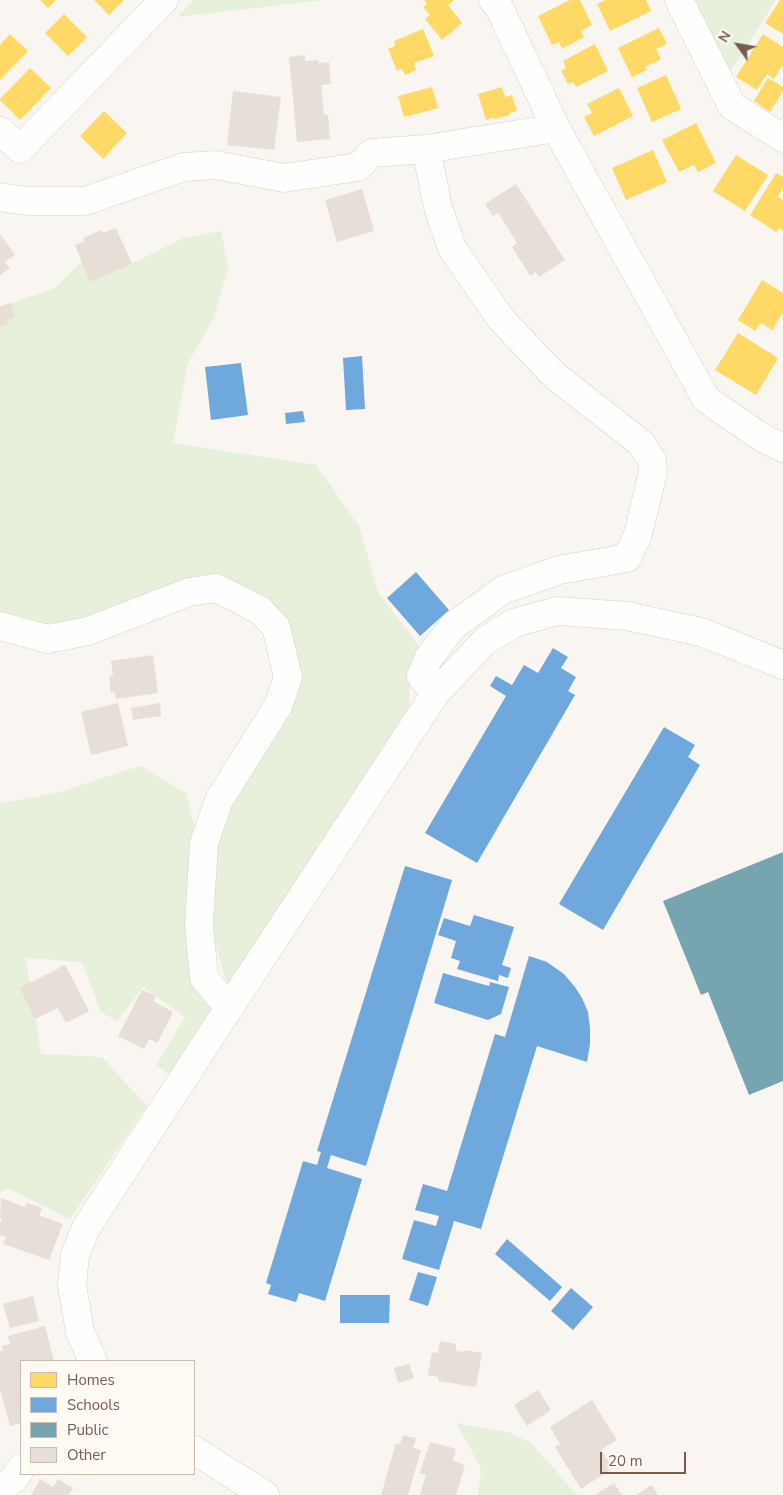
<!DOCTYPE html>
<style>
body{margin:0}
#map{position:relative;width:783px;height:1495px;overflow:hidden;background:#f9f5f0;font-family:"Nunito Sans",sans-serif}
canvas{display:block}
.legend{position:absolute;left:20px;top:1360px;width:175px;height:115px;box-sizing:border-box;background:#fffaf3;border:1px solid #cabbb1;margin:0;padding:6px 9px;list-style:none;font-size:15px;color:#7a5c4d}
.legend li{display:flex;align-items:center;gap:10px;height:25px}
.legend b{width:25px;border:1px solid #cabbb1}
.north{position:absolute;left:713px;top:20px;width:50px;height:50px;-webkit-text-stroke:4px #fffaf3;paint-order:stroke;rotate:302deg;font-size:14px;font-weight:700;line-height:20px;text-align:center;color:#7a5c4d}
.north::after{content:'';display:block;margin:auto;width:18px;height:22px;background:#7a5c4d;clip-path:polygon(50% 0,100% 100%,50% 72%,0 100%)}
.scale{position:absolute;left:600px;top:1452px;width:86px;height:22px;box-sizing:border-box;border:2px solid #7a5c4d;border-top:0;padding-left:6px;font-size:15px;line-height:18px;white-space:nowrap;color:#7a5c4d;-webkit-text-stroke:4px #fffaf3;paint-order:stroke}
</style>
<div id="map">
<canvas width="783" height="1495"></canvas>
<ul class="legend">
<li><b style="height:14px;background:#ffd966"></b>Homes</li>
<li><b style="height:14px;background:#6fa8dc"></b>Schools</li>
<li><b style="height:14px;background:#76a5af"></b>Public</li>
<li><b style="height:14px;background:#e6ded7"></b>Other</li>
</ul>
<div class="north">N</div>
<div class="scale">20 m</div>
</div>
<script>
const g = document.querySelector('canvas').getContext('2d');
g.lineJoin = 'round';
function fill(path, color) {
  g.fillStyle = color;
  g.fill(path, 'evenodd');
}
function toPath(rows) {
  const path = new Path2D();
  for (const r of rows) {
    path.moveTo(r[0], r[1]);
    for (let i = 2; i < r.length; i += 2) path.lineTo(r[i], r[i + 1]);
  }
  return path;
}
function trace(path, color, width, dash) {
  g.strokeStyle = color;
  g.lineWidth = width;
  g.lineCap = dash ? 'butt' : 'round';
  g.setLineDash(dash || []);
  g.stroke(path);
}
fill(toPath([
 [193,0,323,0,178,17],
 [692,0,776,0,729,74],
 [221,231,228,267,214,318,188,363,173,443,316,465,359,526,378,592,422,650,410,669,409,712,228,988,209,922,206,859,294,646,220,578,76,627,46,629,0,617,0,311,12,303,55,288,91,252,133,263,183,238],
 [140,766,186,793,197,838,194,981,211,1010,170,1075,156,1065,185,1017,143,987,117,1021,101,1012,82,962,26,958,41,1054,102,1057,147,1106,70,1219,8,1188,0,1193,0,803,57,793],
 [456,1423,511,1433,531,1443,577,1495,478,1495,481,1468]
]), '#e7f0db');
fill(toPath([
 [40,0,56,0,48,8],
 [94,0,124,0,109,15],
 [424,0,454,0,448,5,462,23,442,40,425,19,430,15,423,7,427,4],
 [570,0,580,0,592,25,581,31,584,37,562,49,559,42,552,45,538,16],
 [605,0,646,0,651,11,610,31,597,4],
 [780,0,783,0,783,34,765,23],
 [64,14,87,37,68,56,45,33],
 [659,28,667,44,656,49,661,59,645,67,647,70,632,77,618,48],
 [423,29,434,56,414,63,416,70,405,75,402,69,397,71,388,49,395,46,394,41],
 [10,34,28,51,0,80,0,45],
 [763,34,783,47,783,64,774,79,767,74,757,90,736,77],
 [595,44,608,71,576,87,573,82,568,84,561,71,566,68,563,61],
 [30,68,51,88,20,120,0,100,0,99],
 [666,75,681,109,652,122,637,88],
 [768,78,783,87,783,91,770,112,754,101],
 [432,87,438,108,404,117,398,96],
 [502,87,505,97,512,95,517,111,509,113,510,115,494,119,494,117,486,120,478,94],
 [619,88,633,116,594,136,584,117,592,113,587,104],
 [104,111,127,133,103,159,80,136],
 [696,123,716,163,698,172,694,165,679,172,662,140],
 [653,150,667,182,626,200,612,168],
 [736,155,768,175,745,211,713,191],
 [776,173,783,177,783,188,778,197,783,200,783,230,779,228,776,232,750,215],
 [762,280,783,293,783,312,772,330,761,323,755,331,738,320],
 [738,333,778,358,756,395,715,370]
]), '#ffd966');
fill(toPath([
 [362,356,365,409,346,410,343,358],
 [241,363,248,415,211,420,205,367],
 [303,411,305,422,286,424,285,413],
 [416,572,449,610,420,636,387,598],
 [553,648,568,657,561,668,576,677,568,691,575,695,477,863,425,833,506,696,490,686,496,676,512,685,524,665,538,673],
 [664,727,695,745,688,757,700,765,603,930,559,904],
 [405,866,452,880,366,1166,331,1155,327,1168,362,1179,325,1301,299,1293,296,1302,268,1294,271,1285,266,1283,303,1161,317,1165,321,1152,317,1151],
 [474,915,514,927,502,965,511,968,508,978,499,975,498,981,457,969,460,961,451,958,456,941,438,935,444,918,470,926],
 [529,956,547,962,564,974,575,987,582,998,588,1012,590,1028,590,1044,587,1062,537,1046,481,1229,454,1221,439,1270,402,1259,414,1220,436,1226,439,1216,415,1210,423,1184,447,1191,495,1034,505,1037],
 [443,973,489,986,490,982,509,987,501,1014,488,1020,434,1003],
 [507,1239,562,1287,550,1301,495,1254],
 [418,1272,437,1277,428,1306,409,1300],
 [571,1288,593,1307,573,1330,551,1311],
 [340,1295,390,1295,389,1323,340,1323]
]), '#6fa8dc');
fill(toPath([
 [783,852,783,1081,749,1095,708,992,701,995,663,901]
]), '#76a5af');
fill(toPath([
 [305,55,305,61,318,60,319,63,329,62,331,84,321,85,324,115,328,115,330,139,297,142,289,57],
 [233,91,281,97,274,150,227,145],
 [516,184,565,260,539,277,536,272,530,276,512,247,517,243,498,213,493,216,485,204],
 [362,189,374,231,337,242,325,200],
 [116,228,132,264,90,282,75,245,84,241,83,238,102,230,103,233],
 [0,234,15,255,5,262,10,268,0,275],
 [11,303,15,318,6,320,8,325,0,327,0,306],
 [153,655,158,693,116,699,115,692,111,693,109,676,113,675,111,661],
 [118,703,128,746,91,755,81,712],
 [160,703,161,716,133,720,131,708],
 [65,965,89,1011,66,1023,58,1008,35,1019,20,988],
 [142,990,156,996,153,1001,173,1012,157,1043,149,1039,144,1049,118,1036],
 [1,1198,25,1207,27,1203,42,1208,39,1215,63,1224,49,1260,3,1244,6,1237,0,1235,0,1223,2,1218,0,1218],
 [33,1296,39,1321,10,1328,3,1304],
 [45,1326,54,1361,21,1361,21,1423,10,1426,0,1389,0,1351,3,1351,1,1346,10,1344,8,1336],
 [440,1341,456,1344,456,1351,464,1352,465,1350,482,1353,476,1387,438,1381,438,1377,428,1375,432,1352,438,1353],
 [409,1364,414,1378,398,1383,394,1368],
 [538,1390,551,1410,527,1426,514,1405],
 [592,1400,617,1440,601,1450,613,1468,581,1489,555,1447,560,1444,550,1427],
 [403,1435,416,1438,413,1448,421,1450,408,1495,381,1495,396,1443,400,1444],
 [430,1442,456,1449,453,1461,465,1465,456,1495,420,1495,426,1475,420,1473],
 [40,1479,53,1487,58,1479,73,1488,69,1495,31,1495],
 [614,1483,622,1495,595,1495],
 [652,1485,658,1495,636,1495]
]), '#e6ded7');
const minor = toPath([
 [493,0,500,9,556,128,706,399,761,437,783,448],
 [679,0,732,106,783,138],
 [0,131,20,149,164,0],
 [426,149,438,207,452,248,501,319,554,375,642,444,652,461,653,472,638,534,627,558,559,570,503,590,453,626,428,659,421,676,435,694],
 [0,197,27,201,85,201,184,167,216,165,284,178,358,167,372,153,426,149,556,128],
 [0,626,48,639,88,631,189,592,216,588,240,600,261,611,276,627,288,677,278,706,219,800,204,843,199,924,204,978,229,1008],
 [93,1361,80,1332,72,1285,75,1255,86,1228,229,1008,435,694,485,641,514,623,557,611,627,616,701,632,783,665],
 [194,1450,265,1495],
 [0,1490,15,1478,21,1468]
]);
trace(minor, '#d7d1cb', 29);
trace(minor, '#fefefd', 28);
</script>
